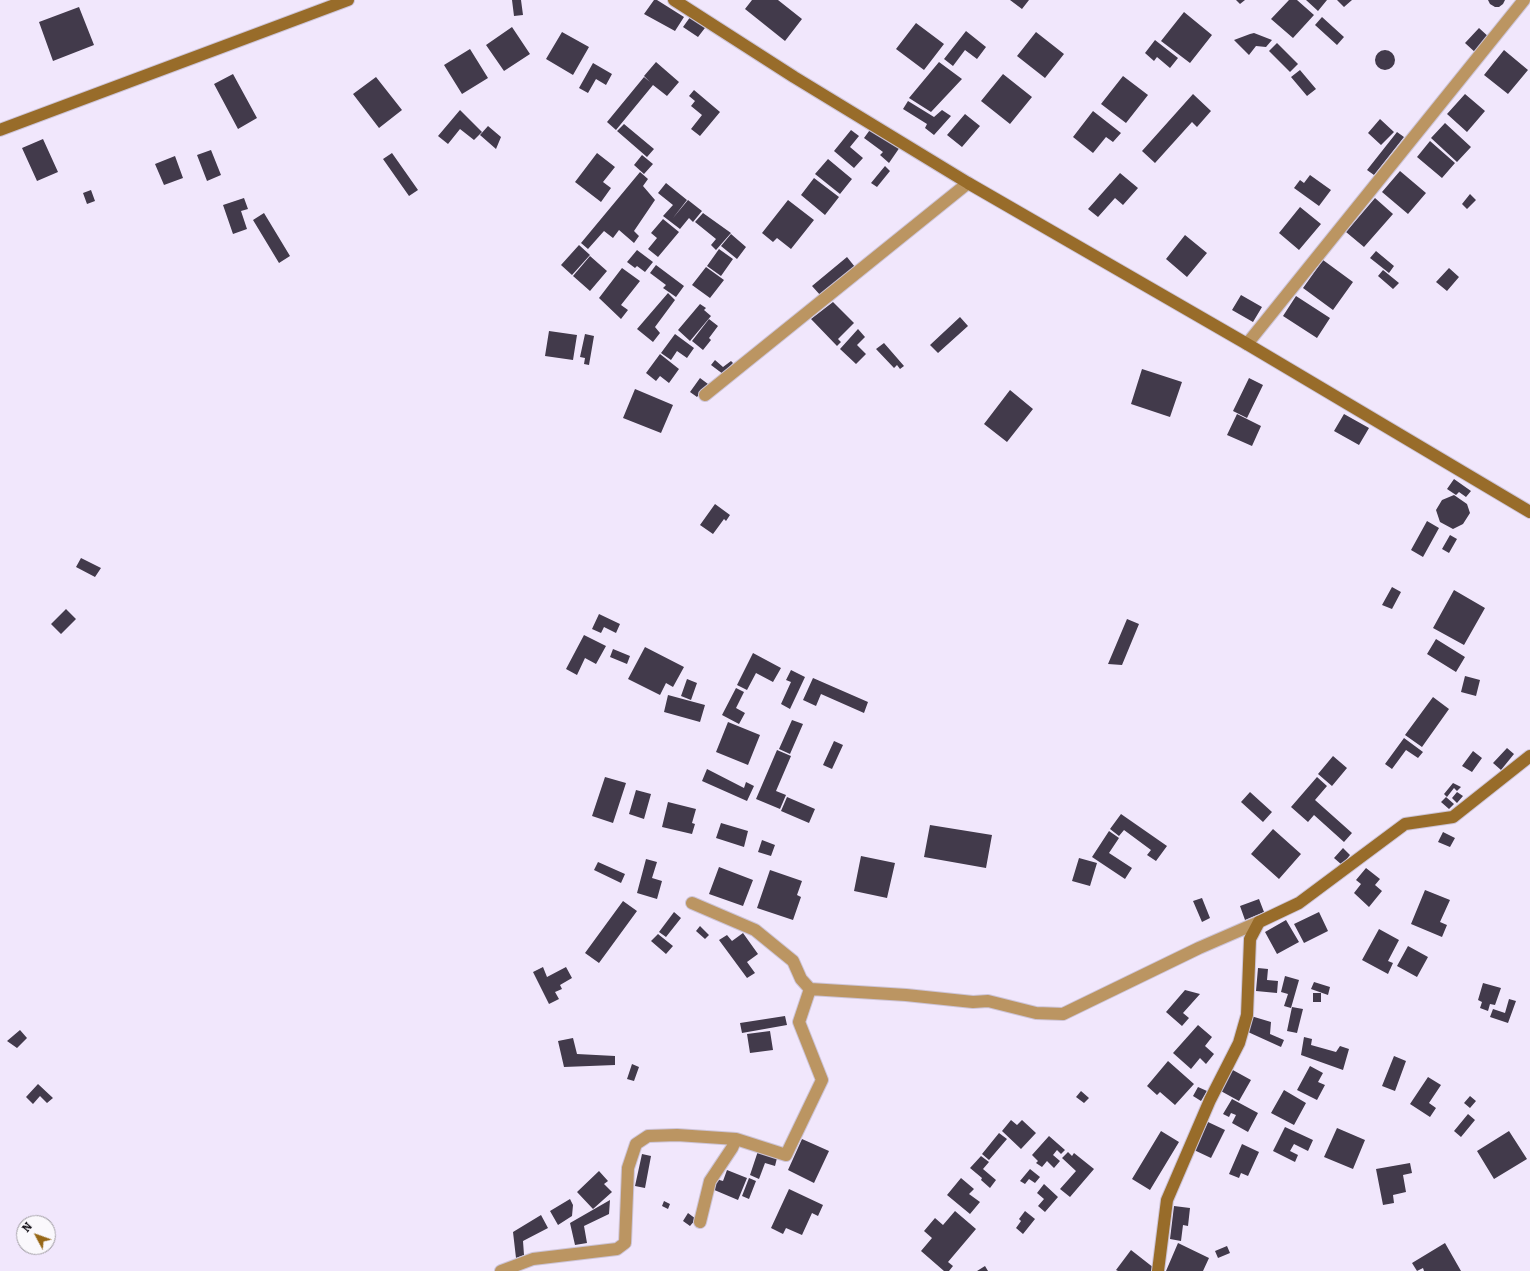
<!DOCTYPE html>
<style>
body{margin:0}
#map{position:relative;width:1530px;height:1271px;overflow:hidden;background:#f1e7fc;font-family:Bitter,serif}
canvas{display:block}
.north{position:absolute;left:16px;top:1215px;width:40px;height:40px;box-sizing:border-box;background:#faf8fc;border:1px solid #9d9aa0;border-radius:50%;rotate:311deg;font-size:11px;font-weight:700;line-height:16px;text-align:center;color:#110e15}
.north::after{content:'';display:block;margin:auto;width:14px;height:18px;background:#966616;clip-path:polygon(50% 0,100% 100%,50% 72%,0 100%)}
</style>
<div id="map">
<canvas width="1530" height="1271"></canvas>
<div class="north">N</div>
</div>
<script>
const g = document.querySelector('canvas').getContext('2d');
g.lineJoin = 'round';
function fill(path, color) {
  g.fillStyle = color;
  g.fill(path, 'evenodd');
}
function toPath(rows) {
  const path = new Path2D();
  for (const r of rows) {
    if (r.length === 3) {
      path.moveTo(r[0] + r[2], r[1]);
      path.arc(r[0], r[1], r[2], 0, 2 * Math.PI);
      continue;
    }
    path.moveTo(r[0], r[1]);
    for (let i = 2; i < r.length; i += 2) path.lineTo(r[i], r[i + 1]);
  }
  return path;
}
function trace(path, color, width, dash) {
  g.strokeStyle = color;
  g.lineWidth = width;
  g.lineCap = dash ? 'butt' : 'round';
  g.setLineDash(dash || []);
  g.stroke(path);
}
fill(toPath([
 [512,0,521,0,523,15,514,16],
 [654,0,657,0,684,17,675,31,644,14],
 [752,0,778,0,802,19,785,41,745,9],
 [1010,0,1029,0,1022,9],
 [1236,0,1245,0,1240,4],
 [1289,0,1297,0,1314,15,1293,38,1271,19],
 [1306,0,1327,0,1318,11],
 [1337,0,1352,0,1344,7],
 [1488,0,1505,0,1503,4,1499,7,1495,7,1490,4],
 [79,7,94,45,53,61,39,22],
 [1184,12,1212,35,1190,63,1161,41],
 [693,13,708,24,698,37,683,27],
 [1322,17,1344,37,1337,45,1315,25],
 [916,23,944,44,924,70,896,49],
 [512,27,530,54,504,71,486,45],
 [1479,28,1491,39,1477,54,1465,43],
 [966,31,986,47,977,59,965,50,953,66,944,59],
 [562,32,589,47,573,75,546,59],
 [1036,32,1064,54,1045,78,1017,56],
 [1254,33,1272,40,1266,47,1256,46,1249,55,1234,40,1250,34],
 [1155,40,1178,58,1170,68,1157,57,1154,61,1145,53],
 [1277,43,1298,64,1290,72,1269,51],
 [470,49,488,78,462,94,444,65],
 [1385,60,10],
 [1504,50,1528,70,1508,94,1484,75],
 [656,62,679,82,667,96,653,85,616,130,607,122,644,77,650,82,644,76],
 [939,62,962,79,931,112,909,98],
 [593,63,612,74,606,85,596,79,588,93,579,88],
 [1300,70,1316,89,1307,96,1291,77],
 [233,74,257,118,238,129,214,84],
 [1003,74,1032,97,1010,124,981,101],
 [1123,76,1148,95,1126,123,1101,104],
 [376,77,402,110,379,128,353,94],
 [694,90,720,112,700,136,691,129,702,115,691,106,695,101,689,96],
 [1193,94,1211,111,1197,127,1192,122,1155,163,1142,151],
 [1465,94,1485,111,1467,132,1447,114],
 [908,101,934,117,942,110,951,116,934,135,925,128,927,124,903,109],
 [460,110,482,132,474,140,460,129,448,144,438,136],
 [1093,111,1121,133,1113,142,1106,137,1093,153,1073,137],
 [965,114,980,126,962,147,947,135],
 [1380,119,1394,132,1381,145,1368,133],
 [1445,123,1471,147,1457,162,1431,138],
 [624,124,654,149,647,157,617,131],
 [488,126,501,137,496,149,480,135],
 [872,127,900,147,889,163,880,155,883,152,864,138],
 [851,130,859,136,850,147,863,158,854,168,834,151],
 [1397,132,1404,137,1374,175,1367,170],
 [43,139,58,172,37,181,22,148],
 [1430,141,1455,163,1442,178,1417,157],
 [211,150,221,175,207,181,197,155],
 [392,153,418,190,409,196,383,159],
 [597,153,615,167,603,182,611,188,601,202,575,182],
 [642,155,653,164,644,174,634,165],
 [175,156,183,178,164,185,155,164],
 [828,159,852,179,840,194,815,174],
 [885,166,890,171,877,187,871,183],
 [1400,171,1426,193,1408,214,1382,192],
 [640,172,648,179,643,186,655,200,634,231,639,236,634,243,619,230,613,238,604,231,588,249,581,243],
 [1120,173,1138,188,1123,205,1115,198,1098,217,1088,209],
 [1310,175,1331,190,1319,206,1294,188,1300,180,1304,183],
 [814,178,839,197,825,215,801,195],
 [666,183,687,200,673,218,688,200,702,211,693,222,689,218,680,229,663,216,673,205,658,193],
 [91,190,95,201,87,204,83,193],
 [1470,194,1476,200,1467,209,1462,204],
 [244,198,248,209,241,211,247,229,233,234,223,205],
 [1375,198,1393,214,1364,247,1346,232],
 [788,200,814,220,791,249,777,238,773,242,762,233],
 [1300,207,1321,224,1299,250,1279,233],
 [264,213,290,256,279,263,253,220],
 [703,213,731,233,716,250,711,245,716,239,695,222],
 [663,219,679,232,658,257,648,249,657,238,651,233],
 [731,234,746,247,737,259,721,246],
 [1185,235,1207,253,1187,277,1166,259],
 [579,245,590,255,572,275,561,265],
 [719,249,733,259,721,276,707,266],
 [637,250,653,262,645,272,637,266,635,268,627,262],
 [1376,251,1394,266,1389,273,1370,258],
 [590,256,607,271,590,291,573,276],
 [847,257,855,267,821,296,812,286],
 [1323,260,1353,282,1333,310,1303,288],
 [656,265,684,286,676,297,663,288,666,285,650,273],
 [706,267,724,280,710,298,692,285],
 [622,268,640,281,621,305,628,310,621,319,599,298],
 [1449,268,1459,277,1447,291,1436,282],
 [1383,270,1399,283,1393,289,1378,276],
 [668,293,675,300,655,327,660,333,653,342,637,329],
 [1241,295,1262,307,1253,322,1232,310],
 [1296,296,1330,318,1317,338,1283,316],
 [833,302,854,323,838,339,841,342,837,346,811,319],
 [700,304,706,308,704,310,711,316,690,341,678,330],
 [960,317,968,326,938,353,930,345],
 [709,319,718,326,709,338,711,340,703,350,692,341],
 [858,329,865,337,857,345,866,354,856,364,840,349],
 [549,331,577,335,573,360,545,356],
 [585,334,594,336,589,365,584,364,585,358,580,357],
 [675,334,694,348,687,358,677,351,671,360,661,353],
 [884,343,904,366,900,369,897,365,894,368,876,349],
 [660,354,679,369,669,383,660,376,656,381,646,373],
 [715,360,723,367,731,361,733,363,723,374,711,365],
 [1142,369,1182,382,1170,417,1131,404],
 [700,378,708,384,697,397,690,392],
 [1249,378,1263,385,1247,418,1233,411],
 [635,389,673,405,661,433,623,418],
 [1010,390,1033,409,1007,442,984,424],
 [1237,414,1261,426,1252,446,1227,435],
 [1344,414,1369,428,1359,445,1334,431],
 [1454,479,1471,491,1466,497,1459,492,1456,495,1447,489],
 [1454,495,1467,504,1470,513,1463,524,1453,529,1440,522,1436,510,1442,500],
 [715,504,730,515,726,521,724,519,713,534,700,525],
 [1427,521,1439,528,1423,557,1411,550],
 [1450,535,1457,539,1449,553,1442,549],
 [81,558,101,568,95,577,76,567],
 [1392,587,1401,592,1392,609,1382,605],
 [1454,590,1485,608,1464,645,1433,628],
 [66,609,76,619,61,634,51,624],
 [599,614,620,624,616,633,604,627,601,633,592,629],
 [1127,619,1139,624,1122,665,1108,664],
 [584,635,606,646,596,664,585,658,577,675,566,669],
 [1436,639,1465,657,1456,672,1427,654],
 [645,647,684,667,673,687,666,683,660,695,628,679],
 [613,649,630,656,627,664,610,657],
 [753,653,781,668,773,682,756,673,747,690,737,685],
 [791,670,805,677,790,709,781,704,791,682,786,680],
 [1465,676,1480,680,1476,696,1461,692],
 [813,678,868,702,864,713,821,694,816,706,803,700],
 [687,679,697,683,691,700,681,696],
 [736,688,744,692,736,708,745,713,739,724,722,715],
 [668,695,705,705,700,722,664,712],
 [1433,697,1449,709,1422,747,1405,735],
 [792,720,803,724,790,754,779,749],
 [728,722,760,735,748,765,716,752],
 [1404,738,1423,752,1418,758,1406,750,1392,769,1385,764],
 [834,741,843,745,832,769,823,765],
 [1507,748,1514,754,1501,770,1493,763],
 [777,750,791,756,776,791,786,795,780,809,756,799],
 [1473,751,1482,758,1472,772,1462,766],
 [1333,756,1347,768,1332,786,1318,774],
 [707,769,744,788,746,782,754,786,747,801,702,781],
 [605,777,626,783,613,823,592,816],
 [1317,777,1327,786,1315,800,1352,833,1344,842,1314,815,1308,822,1291,807],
 [1453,783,1461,787,1457,791,1454,788,1447,797,1444,794],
 [636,790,651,794,644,819,629,814],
 [1250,792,1272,812,1263,822,1241,802],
 [1457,792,1463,796,1457,803,1452,798],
 [787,797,815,809,809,823,781,811],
 [1446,797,1454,804,1449,809,1441,802],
 [668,802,696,809,692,823,695,824,692,834,662,827],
 [1121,814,1167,846,1156,861,1147,855,1151,850,1124,830,1119,836,1110,829],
 [721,823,748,831,744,847,716,838],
 [930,825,992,835,986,868,924,857],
 [1273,829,1301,854,1279,879,1251,854],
 [1109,831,1119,838,1109,853,1132,868,1125,879,1092,857],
 [1443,832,1455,838,1450,847,1438,842],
 [762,840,775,845,771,856,758,852],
 [1343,848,1350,855,1342,865,1334,858],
 [861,856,895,863,887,898,854,891],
 [1079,858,1097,863,1090,886,1072,881],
 [646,859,657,862,652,878,662,881,657,899,637,893],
 [598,862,625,874,621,883,594,870],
 [719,867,753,880,743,906,709,894],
 [1366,868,1380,879,1375,885,1382,891,1369,907,1354,893,1361,884,1356,880],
 [770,870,802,881,797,895,801,897,793,920,757,908],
 [1425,890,1450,900,1440,922,1447,925,1442,937,1411,924],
 [1202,898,1210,918,1202,922,1193,901],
 [1259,899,1264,912,1245,920,1240,906],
 [623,901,637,911,599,963,585,953],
 [674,912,681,918,666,937,659,932],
 [1319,912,1328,931,1304,943,1294,924],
 [1286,920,1299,942,1277,954,1265,932],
 [700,926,709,935,705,939,696,931],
 [1379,929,1399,940,1388,961,1393,963,1388,974,1362,960],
 [743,933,758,954,747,962,755,973,747,978,719,940,727,935,732,941],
 [658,934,673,946,666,954,651,941],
 [1408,946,1428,957,1417,977,1397,966],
 [543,967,547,977,566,967,572,978,560,985,562,989,555,992,559,999,549,1004,533,972],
 [1258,968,1268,969,1267,980,1278,981,1277,993,1256,991],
 [1285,976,1299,980,1291,1008,1284,1006,1288,994,1281,992],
 [1314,982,1330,987,1328,995,1311,989],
 [1483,983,1501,988,1495,1005,1490,1004,1488,1011,1480,1008,1482,1002,1478,1000],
 [1185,990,1200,994,1183,1013,1189,1018,1182,1026,1166,1012],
 [1313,993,1321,993,1321,1002,1313,1002],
 [1509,999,1516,1001,1508,1023,1490,1017,1493,1009,1505,1013],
 [1292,1007,1303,1009,1297,1033,1287,1031],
 [785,1016,787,1025,742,1033,740,1023],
 [1251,1016,1271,1022,1270,1034,1284,1040,1281,1047,1248,1032],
 [1198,1025,1212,1037,1205,1046,1214,1054,1206,1064,1200,1058,1191,1069,1173,1053],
 [20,1030,27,1038,17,1048,7,1041],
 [770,1031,773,1050,750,1053,747,1034],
 [1304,1037,1312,1039,1311,1045,1336,1052,1340,1046,1349,1049,1343,1070,1301,1055],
 [573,1038,577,1054,615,1056,615,1065,564,1067,558,1041],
 [1394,1056,1406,1061,1395,1091,1382,1086],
 [1168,1061,1194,1084,1175,1105,1160,1092,1157,1095,1147,1086],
 [632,1064,639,1067,634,1081,627,1079],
 [1310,1066,1323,1073,1318,1082,1325,1085,1317,1100,1297,1090],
 [1231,1069,1251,1080,1239,1101,1219,1090],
 [1428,1077,1441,1085,1429,1103,1436,1108,1430,1117,1410,1104],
 [38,1084,53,1098,47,1103,40,1096,33,1104,26,1097],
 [1198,1087,1207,1091,1201,1101,1193,1096],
 [1284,1090,1306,1103,1294,1125,1271,1113],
 [1081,1091,1089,1098,1084,1103,1076,1097],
 [1470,1096,1476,1101,1470,1108,1464,1103],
 [1232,1099,1258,1113,1248,1132,1232,1123,1236,1115,1231,1113,1229,1117,1223,1114],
 [1468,1114,1475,1120,1461,1137,1454,1131],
 [1011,1120,1017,1125,1022,1120,1036,1133,1021,1149,1002,1131],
 [1208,1122,1225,1130,1211,1158,1194,1150],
 [1285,1127,1313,1140,1308,1151,1294,1144,1290,1151,1298,1155,1295,1162,1273,1151],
 [1337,1128,1365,1140,1353,1169,1324,1157],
 [1161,1131,1179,1142,1150,1190,1132,1179],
 [1509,1131,1527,1159,1494,1179,1477,1151],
 [999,1133,1007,1139,989,1160,982,1154],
 [1049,1136,1065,1150,1061,1154,1057,1150,1053,1155,1060,1161,1054,1168,1047,1161,1042,1167,1036,1163,1038,1161,1032,1155],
 [802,1139,829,1151,814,1183,788,1170],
 [1242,1144,1259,1152,1248,1176,1241,1173,1239,1178,1229,1174],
 [758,1151,777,1158,775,1166,765,1163,759,1179,750,1175],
 [1068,1152,1072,1156,1074,1153,1094,1169,1070,1197,1060,1189,1076,1171,1062,1158],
 [642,1154,651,1156,645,1188,635,1186],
 [981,1156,989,1162,983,1169,996,1180,990,1188,981,1180,982,1178,970,1168],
 [1410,1163,1412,1173,1403,1175,1406,1192,1393,1195,1394,1203,1383,1205,1376,1169],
 [1030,1169,1040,1177,1035,1183,1029,1179,1025,1184,1020,1181],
 [727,1170,747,1178,738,1200,712,1189,716,1179,723,1181],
 [599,1171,608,1181,604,1184,612,1192,593,1209,577,1192],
 [749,1178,756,1181,749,1199,742,1196],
 [961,1178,974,1189,969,1194,980,1202,970,1214,947,1195],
 [1044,1184,1058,1197,1045,1212,1038,1206,1044,1199,1037,1193],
 [789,1189,823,1205,818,1216,812,1213,802,1235,786,1228,783,1234,771,1228],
 [570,1199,573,1205,572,1216,558,1225,550,1211],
 [610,1200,609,1214,584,1226,587,1243,575,1245,570,1223],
 [664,1201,670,1204,668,1209,662,1206],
 [1174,1206,1190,1208,1188,1226,1183,1225,1181,1241,1170,1239],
 [955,1211,976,1229,948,1262,953,1266,949,1271,944,1271,921,1251,932,1238,924,1231,935,1218,943,1225],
 [1025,1211,1035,1219,1023,1234,1016,1228,1021,1221,1019,1219],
 [688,1213,696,1219,690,1226,683,1221],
 [541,1215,548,1228,523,1241,524,1255,516,1258,513,1232],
 [1178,1243,1209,1258,1203,1271,1166,1271],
 [1445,1243,1461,1271,1424,1271,1423,1268,1417,1271,1412,1263],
 [1227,1246,1230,1253,1218,1258,1215,1251],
 [1131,1250,1154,1268,1153,1271,1118,1271,1116,1270],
 [985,1266,988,1271,977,1271]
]), '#423a4b');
const street = toPath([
 [1247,344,1524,0],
 [705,395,968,183],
 [692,903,755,930,793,961,801,979,810,989,906,995,973,1002,988,1001,1036,1013,1063,1014,1199,948,1259,922],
 [700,1222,710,1181,732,1148,736,1139],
 [501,1271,533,1259,617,1249,625,1243,628,1168,636,1144,648,1136,677,1135,736,1139,786,1155,822,1080,799,1022,810,989]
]);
const secondary = toPath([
 [674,0,794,77,968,183,1247,344,1530,512],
 [0,130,348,0],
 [1158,1271,1167,1200,1210,1100,1239,1043,1247,1015,1250,939,1259,922,1299,903,1405,824,1453,817,1530,756]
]);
trace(street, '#cdc4d7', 14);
trace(secondary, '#cdc4d7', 14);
trace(street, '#bb9562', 12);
trace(secondary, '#986c2a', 12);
</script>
